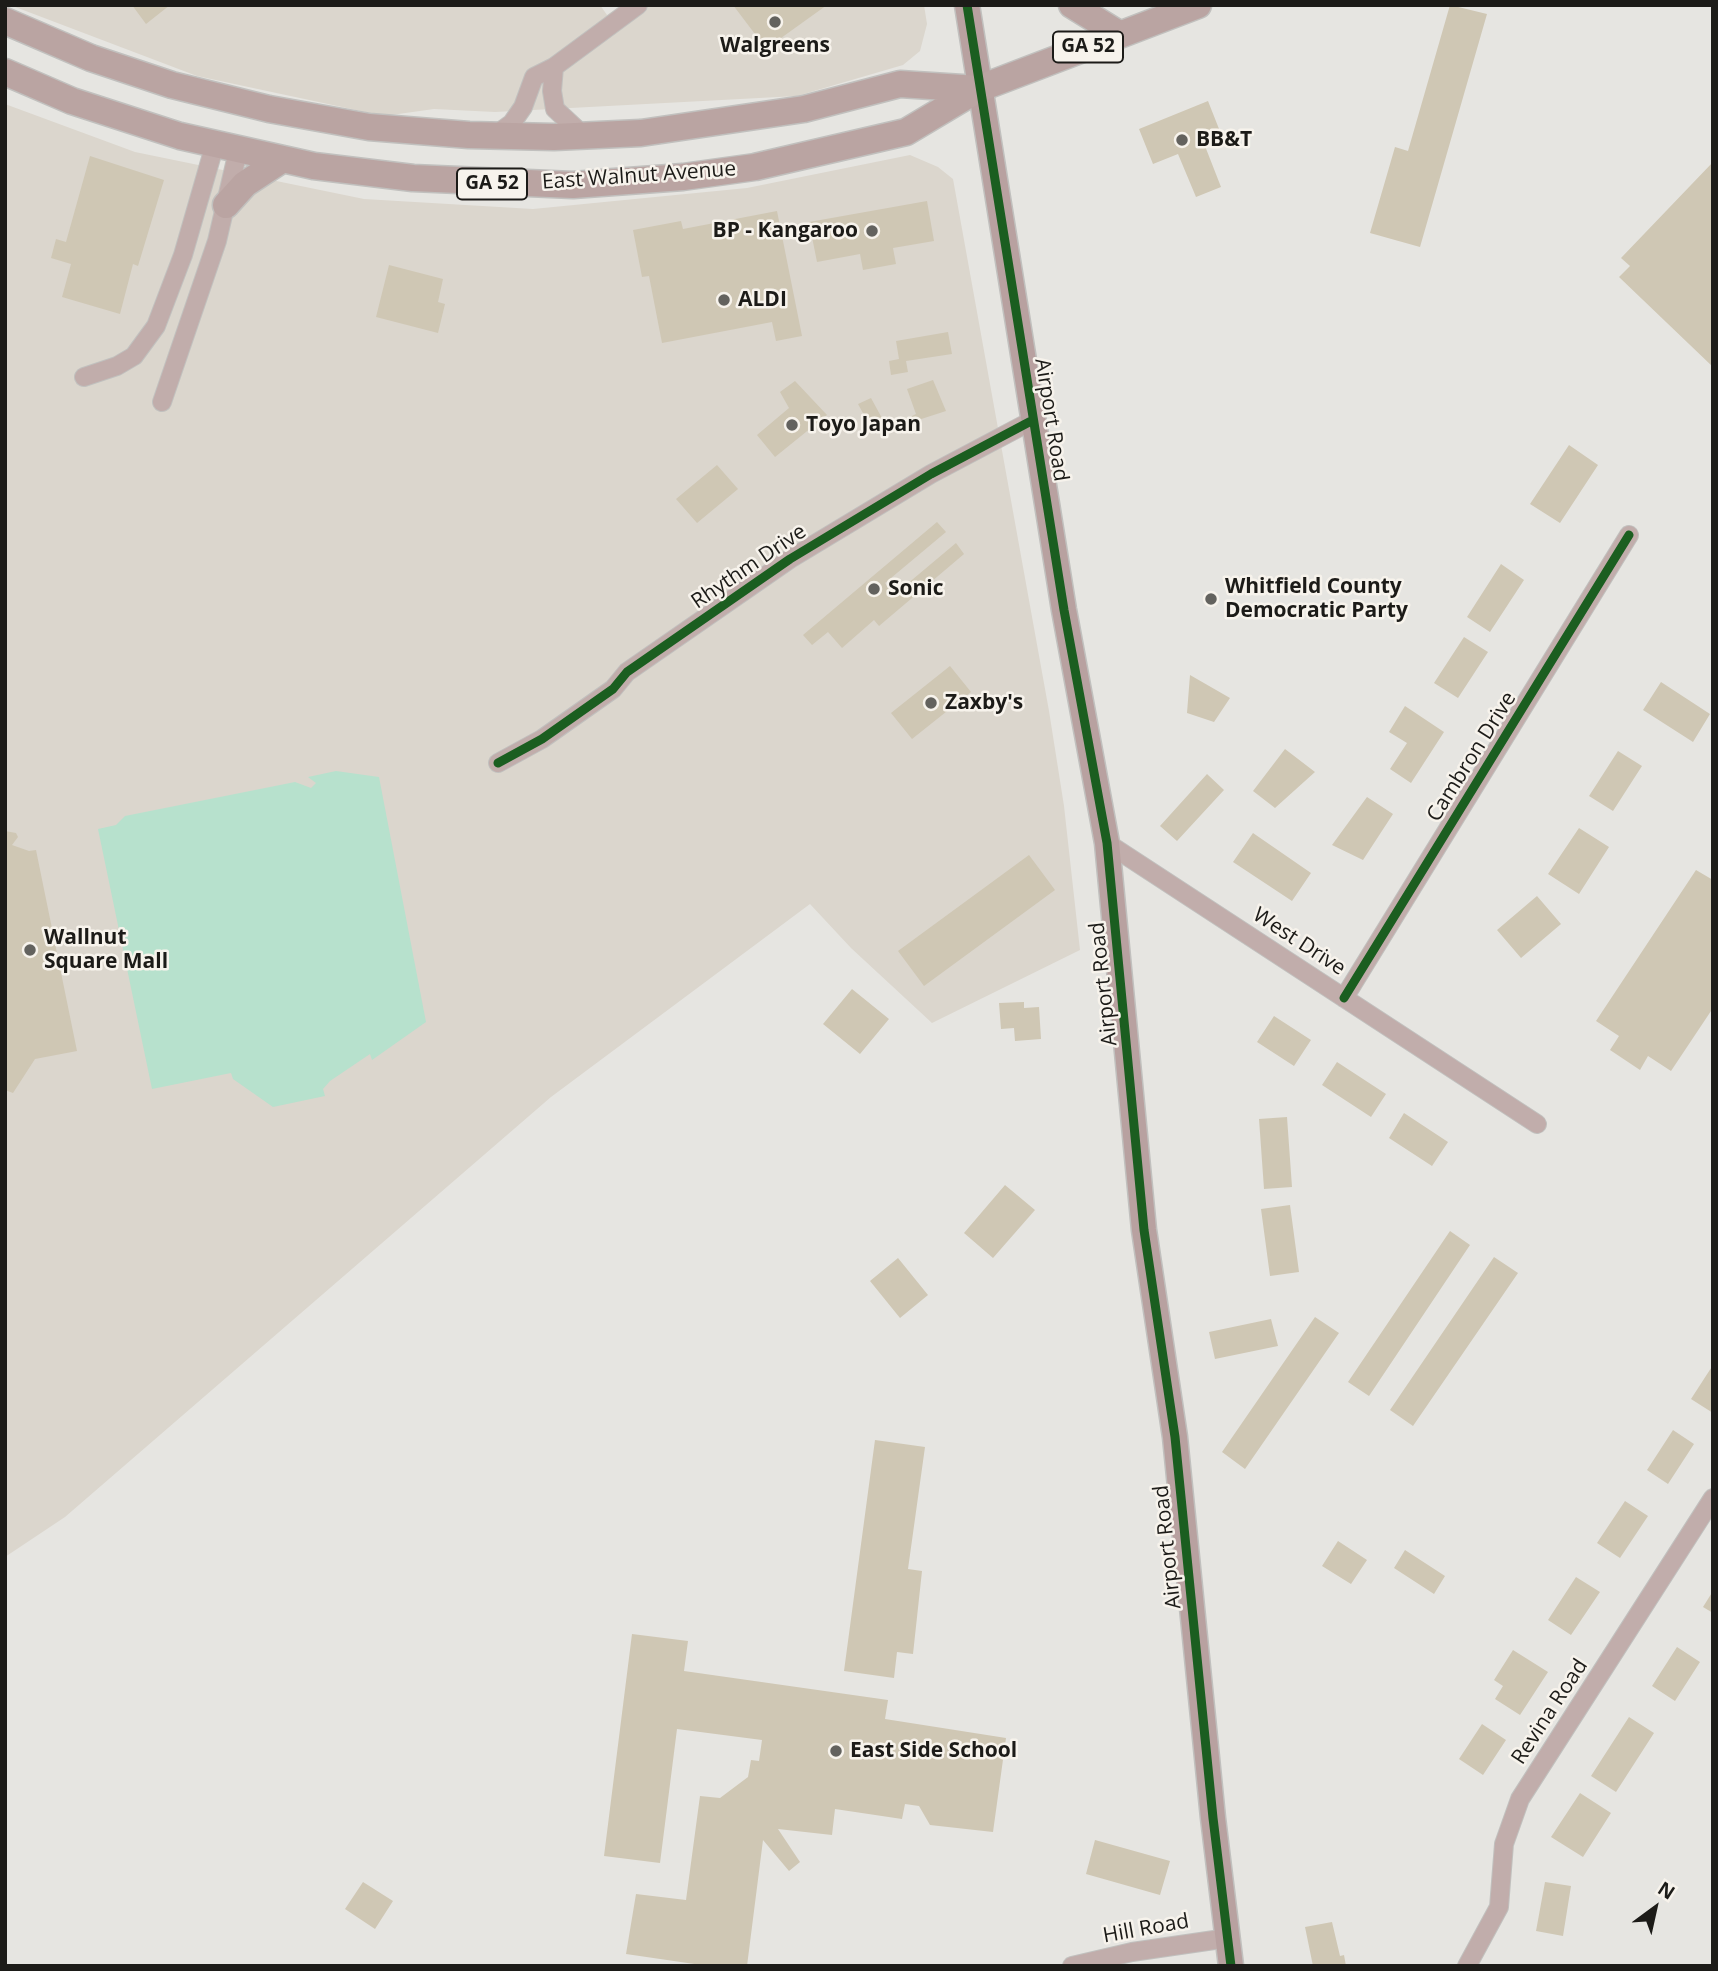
<!DOCTYPE html>
<style>
body{margin:0}
#map{position:relative;width:1718px;height:1971px;overflow:hidden;background:#e6e5e1;font-family:"Open Sans",sans-serif}
canvas{display:block}
.frame{position:absolute;inset:0;border:7px solid #1c1b18;pointer-events:none}
.north{position:absolute;left:1620px;top:1873px;width:70px;height:70px;-webkit-text-stroke:5px #f7f3ec;paint-order:stroke;rotate:33deg;font-size:19px;font-weight:700;line-height:28px;text-align:center;color:#1c1b18}
.north::after{content:'';display:block;margin:auto;width:24px;height:32px;background:#1c1b18;clip-path:polygon(50% 0,100% 100%,50% 72%,0 100%)}
</style>
<div id="map">
<canvas width="1718" height="1971"></canvas>
<div class="frame"></div>
<div class="north">N</div>
</div>
<script>
const g = document.querySelector('canvas').getContext('2d');
g.lineJoin = 'round';
function fill(path, color) {
  g.fillStyle = color;
  g.fill(path, 'evenodd');
}
function toPath(rows) {
  const path = new Path2D();
  for (const r of rows) {
    path.moveTo(r[0], r[1]);
    for (let i = 2; i < r.length; i += 2) path.lineTo(r[i], r[i + 1]);
  }
  return path;
}
function trace(path, color, width, dash) {
  g.strokeStyle = color;
  g.lineWidth = width;
  g.lineCap = dash ? 'butt' : 'round';
  g.setLineDash(dash || []);
  g.stroke(path);
}
function drawText(font, color, halo, rows, align = 'center') {
  g.font = font + ' "Open Sans",sans-serif';
  g.lineWidth = 5;
  g.setLineDash([]);
  g.textBaseline = 'middle';
  g.strokeStyle = halo;
  g.fillStyle = color;
  for (const [text, x, y, turn = 0] of rows) {
    g.save();
    g.translate(x, y);
    g.rotate((+turn || 0) * Math.PI / 180);
    g.textAlign = isNaN(turn) ? turn : align;
    if (halo) g.strokeText(text, 0, 0);
    g.fillText(text, 0, 0);
    g.restore();
  }
}
fill(toPath([
 [10,5,600,5,607,15,621,5,924,5,927,24,920,51,903,65,797,96,495,112,434,109,384,116,197,76],
 [5,104,135,152,364,199,533,209,747,188,910,155,938,167,953,179,1049,711,1064,806,1080,950,932,1023,851,948,810,904,551,1097,65,1517,5,1557]
]), '#dbd6cd');
fill(toPath([
 [336,771,379,777,426,1022,372,1060,370,1054,330,1081,323,1089,325,1096,273,1107,233,1079,231,1073,152,1089,98,829,116,825,125,816,295,782,311,788,316,783,308,777]
]), '#b7e1cd');
fill(toPath([
 [132,5,170,5,146,24],
 [733,5,827,5,781,38,761,42],
 [1450,5,1487,14,1420,247,1370,233,1395,147,1408,151],
 [1208,101,1223,139,1205,146,1221,187,1196,197,1178,154,1153,164,1139,129],
 [90,156,164,180,138,266,133,264,120,314,62,297,71,264,51,258,56,239,66,242],
 [1713,162,1713,367,1619,277,1630,266,1621,258],
 [927,201,934,241,893,248,896,264,863,270,860,254,817,262,809,222],
 [777,211,802,336,776,341,772,322,662,343,649,276,642,277,633,230,681,221,683,229],
 [389,265,443,279,438,302,445,304,438,333,376,317],
 [948,332,952,354,906,361,908,372,891,375,889,361,899,359,896,341],
 [933,380,946,411,912,422,910,417,916,414,907,389],
 [795,381,827,415,775,457,757,435,789,408,780,392],
 [871,398,883,420,870,426,858,404],
 [1569,445,1598,465,1560,523,1530,504],
 [717,465,738,489,697,523,676,499],
 [937,522,946,532,885,583,894,595,956,543,964,554,879,626,874,620,842,648,828,632,812,645,803,635],
 [1501,564,1524,580,1490,632,1467,617],
 [1464,637,1488,652,1458,698,1434,683],
 [950,666,971,692,912,739,891,713],
 [1190,675,1230,698,1214,722,1187,713],
 [1661,682,1710,714,1693,742,1643,710],
 [1405,706,1444,732,1411,783,1390,769,1407,743,1389,732],
 [1285,749,1315,772,1275,808,1253,791],
 [1618,751,1642,766,1613,811,1589,796],
 [1207,774,1224,790,1177,841,1160,826],
 [1367,797,1393,814,1363,860,1332,845],
 [1579,828,1609,847,1579,894,1548,874],
 [5,831,16,833,18,837,12,845,29,851,36,850,77,1051,35,1059,13,1093,5,1090],
 [1253,833,1311,873,1292,901,1233,862],
 [1029,855,1055,890,924,986,898,951],
 [1696,870,1713,880,1713,1008,1671,1071,1648,1056,1640,1070,1610,1050,1619,1036,1596,1021],
 [1537,896,1561,924,1521,958,1497,930],
 [852,989,889,1019,860,1054,823,1024],
 [1024,1002,1024,1008,1039,1007,1041,1039,1015,1041,1014,1028,1001,1029,999,1003],
 [1274,1016,1311,1040,1294,1066,1257,1042],
 [1337,1062,1386,1094,1371,1117,1322,1085],
 [1404,1113,1448,1142,1432,1166,1389,1138],
 [1287,1117,1292,1187,1264,1189,1259,1119],
 [1005,1185,1035,1210,993,1258,964,1233],
 [1290,1205,1299,1272,1270,1276,1261,1209],
 [1450,1231,1470,1245,1369,1396,1348,1382],
 [1494,1257,1518,1273,1413,1426,1390,1410],
 [898,1258,928,1295,900,1318,870,1281],
 [1315,1317,1339,1333,1245,1469,1222,1452],
 [1271,1319,1278,1346,1215,1359,1209,1332],
 [1713,1365,1713,1413,1691,1399],
 [1673,1430,1694,1444,1668,1484,1647,1470],
 [875,1440,925,1447,908,1569,922,1571,913,1654,897,1652,894,1678,844,1671],
 [1625,1501,1648,1516,1620,1558,1597,1543],
 [1338,1541,1367,1560,1351,1584,1322,1566],
 [1405,1550,1445,1576,1434,1594,1394,1568],
 [1576,1577,1600,1592,1571,1635,1548,1620],
 [1713,1591,1713,1613,1703,1607],
 [632,1634,688,1641,684,1671,888,1700,885,1719,1006,1738,993,1832,930,1825,919,1806,905,1804,902,1819,835,1809,832,1835,778,1829,800,1862,789,1871,763,1840,747,1966,708,1966,626,1954,636,1894,686,1900,700,1796,720,1798,748,1777,751,1760,759,1761,762,1740,677,1729,660,1863,604,1856],
 [1677,1647,1700,1662,1675,1701,1652,1686],
 [1513,1650,1548,1672,1520,1715,1495,1699,1503,1686,1494,1680],
 [1629,1717,1654,1733,1616,1792,1591,1776],
 [1482,1724,1506,1740,1483,1775,1459,1759],
 [1580,1793,1611,1813,1583,1857,1551,1837],
 [1095,1840,1170,1861,1160,1895,1086,1874],
 [363,1882,393,1901,375,1929,345,1909],
 [1545,1882,1571,1886,1563,1936,1536,1931],
 [1332,1922,1340,1956,1344,1955,1346,1966,1313,1966,1305,1927]
]), '#cfc7b4');
const street = toPath([
 [554,67,552,91,555,109,584,136],
 [494,136,512,123,523,107,534,77,554,67,638,5],
 [84,377,117,366,134,356,156,326,183,255,215,144],
 [162,402,217,241,238,151],
 [498,763,542,739,613,689,627,672,790,559,931,474,1033,420],
 [1107,843,1537,1124],
 [1344,998,1629,535],
 [1072,1966,1132,1952,1228,1938],
 [1467,1966,1499,1907,1504,1844,1520,1799,1713,1498]
]);
const secondary = toPath([
 [967,5,1064,610,1107,843,1144,1230,1175,1437,1213,1818,1231,1966]
]);
const primary = toPath([
 [1072,5,1119,34],
 [5,21,91,58,172,85,269,109,369,127,469,135,554,137,641,133,804,109,900,84,978,89],
 [5,72,72,101,180,136,314,166,413,178,573,185,683,177,755,167,906,132,978,89,1198,5],
 [226,205,245,184,283,159]
]);
trace(street, '#c1c0be', 20);
trace(secondary, '#c1c0be', 27);
trace(primary, '#c1c0be', 29);
trace(street, '#c1adab', 18);
trace(secondary, '#b8a1a0', 24);
trace(primary, '#baa4a2', 26);
trace(toPath([
 [967,5,1064,610,1107,843,1144,1230,1175,1437,1213,1818,1231,1966],
 [498,763,542,739,613,689,627,672,790,559,931,474,1033,420],
 [1344,998,1629,535]
]), '#1b5e20', 9);
for (const [x, y, r, color] of [
 [775,22,7,"#63625e"],
 [1182,140,7,"#63625e"],
 [872,231,7,"#63625e"],
 [724,300,7,"#63625e"],
 [792,425,7,"#63625e"],
 [874,589,7,"#63625e"],
 [1211,599,7,"#63625e"],
 [931,703,7,"#63625e"],
 [30,950,7,"#63625e"],
 [836,1751,7,"#63625e"]
]) {
  const dot = new Path2D();
  dot.arc(x, y, r, 0, 2 * Math.PI);
  g.fillStyle = color;
  g.fill(dot);
  trace(dot, '#f7f3ec', 2.5);
}
for (const [x, y, w] of [
 [1088,47,70],
 [492,184,70]
]) {
  const box = new Path2D();
  box.roundRect(x - w / 2, y - 15.5, w, 31, 5);
  g.fillStyle = '#f7f3ec';
  g.fill(box);
  trace(box, '#1c1b18', 2);
}
drawText('bold 19px', '#1c1b18', null, [
 ["GA 52",1088,47],
 ["GA 52",492,184]
]);
drawText('bold 21px', '#1c1b18', '#f7f3ec', [
 ["Walgreens",775,46,"center"],
 ["BB&T",1196,140],
 ["BP - Kangaroo",858,231,"right"],
 ["ALDI",738,300],
 ["Toyo Japan",806,425],
 ["Whitfield County",1225,587],
 ["Democratic Party",1225,611],
 ["Sonic",888,589],
 ["Zaxby's",945,703],
 ["Wallnut",44,938],
 ["Square Mall",44,962],
 ["East Side School",850,1751]
], 'left');
drawText('21px', '#1c1b18', '#f7f3ec', [
 ["East Walnut Avenue",639,176,-4],
 ["Airport Road",1051,420,81],
 ["Rhythm Drive",749,567,-34],
 ["Cambron Drive",1472,757,-58],
 ["West Drive",1299,942,33],
 ["Airport Road",1104,984,-96],
 ["Airport Road",1168,1547,-96],
 ["Revina Road",1550,1712,-57],
 ["Hill Road",1146,1929,-10]
]);
</script>
